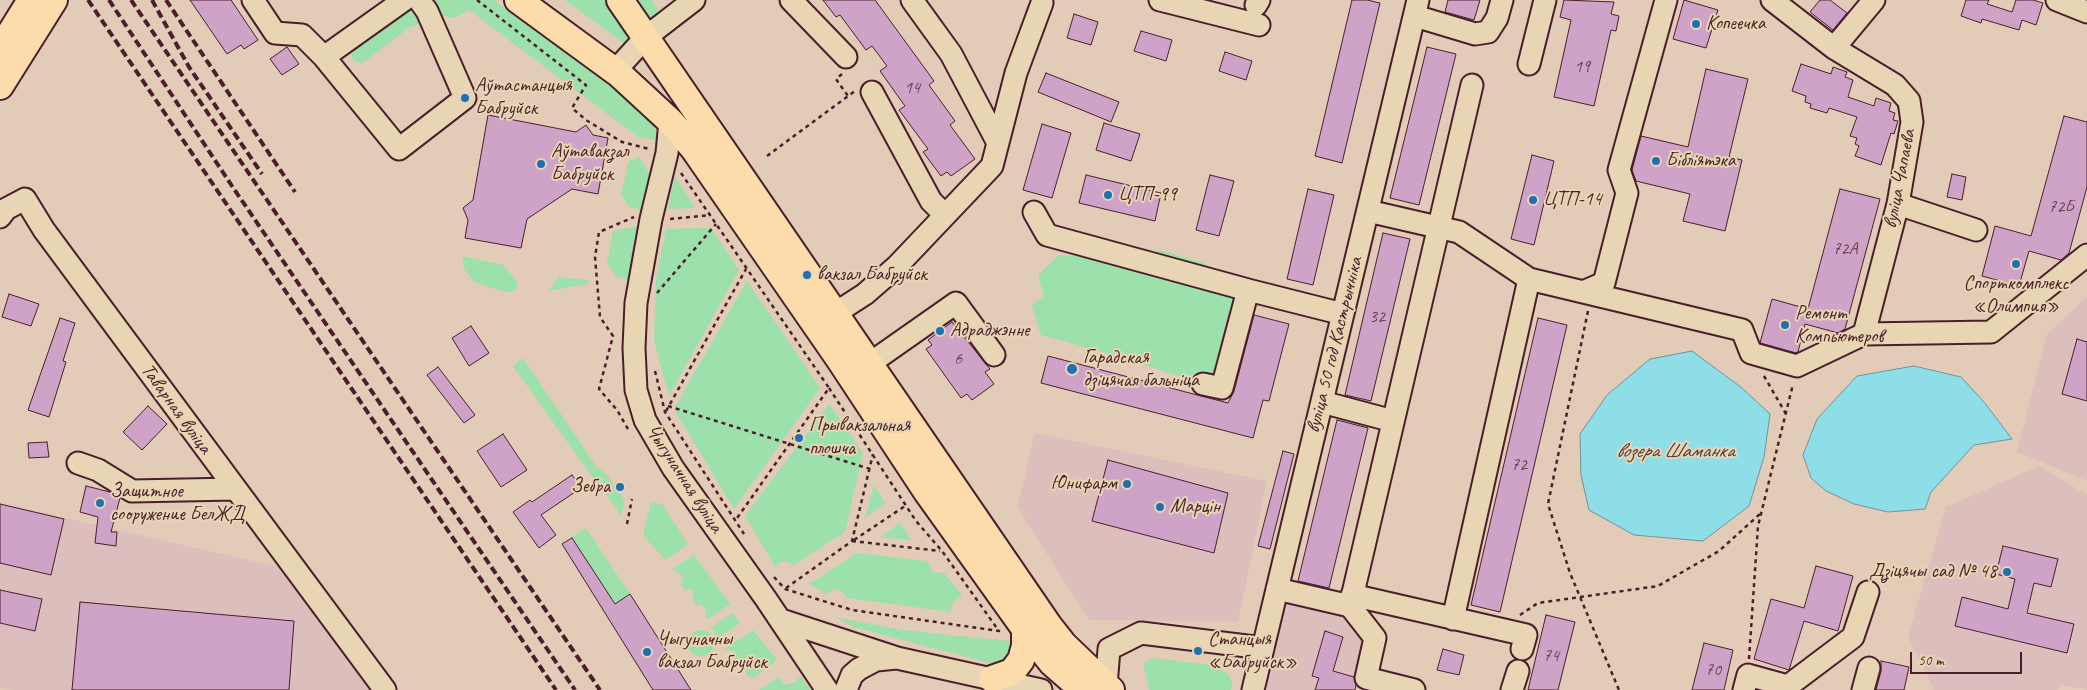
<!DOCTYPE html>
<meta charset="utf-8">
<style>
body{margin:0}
#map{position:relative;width:2087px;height:690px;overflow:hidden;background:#e2cbb7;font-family:Caveat,sans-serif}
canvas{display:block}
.scale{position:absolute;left:1910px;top:652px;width:112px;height:22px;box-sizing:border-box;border:2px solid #4a1f2b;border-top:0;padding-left:6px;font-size:15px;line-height:18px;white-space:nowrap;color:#4a1f2b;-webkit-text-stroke:4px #e7d5b3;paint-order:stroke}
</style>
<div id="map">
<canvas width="2087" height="690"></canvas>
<div class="scale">50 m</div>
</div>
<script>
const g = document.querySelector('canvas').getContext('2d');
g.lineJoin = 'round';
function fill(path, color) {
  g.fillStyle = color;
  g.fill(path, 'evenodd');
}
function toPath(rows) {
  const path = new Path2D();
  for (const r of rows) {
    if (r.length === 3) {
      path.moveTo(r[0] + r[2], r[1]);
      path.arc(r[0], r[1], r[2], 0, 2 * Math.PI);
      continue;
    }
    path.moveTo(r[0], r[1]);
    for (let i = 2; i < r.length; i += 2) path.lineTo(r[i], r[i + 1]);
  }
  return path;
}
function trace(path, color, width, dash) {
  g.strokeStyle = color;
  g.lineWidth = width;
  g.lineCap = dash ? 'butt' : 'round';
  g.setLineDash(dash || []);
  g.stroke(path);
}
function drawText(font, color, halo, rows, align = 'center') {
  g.font = font + ' Caveat,sans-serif';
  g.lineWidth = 4;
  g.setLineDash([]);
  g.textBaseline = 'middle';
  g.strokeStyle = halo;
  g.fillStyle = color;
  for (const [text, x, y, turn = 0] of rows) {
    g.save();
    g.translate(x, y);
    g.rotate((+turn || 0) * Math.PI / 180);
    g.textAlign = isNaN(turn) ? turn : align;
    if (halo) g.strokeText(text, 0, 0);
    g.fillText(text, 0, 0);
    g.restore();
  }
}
fill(toPath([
 [2087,297,2087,481,2017,452,2047,334],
 [1035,433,1267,481,1238,622,1089,620,1017,507],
 [2039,466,2087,495,2087,690,2062,685,2057,690,1934,690,1908,636,1946,507],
 [0,503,279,567,373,690,12,690,0,688],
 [1285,602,1347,614,1367,639,1355,690,1265,690]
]), '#dcbfbc');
fill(toPath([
 [431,0,494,0,630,99,646,114,655,129,657,140,638,137,469,10,455,18,438,15],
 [565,0,612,0,633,34,631,46,625,44],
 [630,0,652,0,657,9,657,16,649,17,640,14],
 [410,9,417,9,422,19,420,23,407,29,363,63,357,62,352,59,352,53,355,47],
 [639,157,650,175,642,210,629,207,621,194,629,161],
 [675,176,695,208,668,209],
 [639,226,631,280,616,277,607,263,613,231],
 [711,228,739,270,669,396,654,340,656,280,666,229],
 [1160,250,1203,263,1237,291,1219,373,1179,376,1093,349,1041,335,1032,305,1044,296,1038,275,1059,255,1124,258],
 [463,256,503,265,517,281,517,290,504,292,475,282,464,269],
 [559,277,588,280,588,284,548,291],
 [747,281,820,388,734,509,674,409],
 [523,358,596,466,607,475,624,500,622,516,598,485,513,366],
 [829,404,863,453,845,532,794,565,788,562,781,562,775,566,745,516],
 [874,485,885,503,865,518],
 [651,502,662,504,688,544,666,560,643,536],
 [900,523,912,540,880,537],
 [586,528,630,594,615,604,572,537],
 [857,553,927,561,933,572,944,573,962,595,953,603,950,612,847,598,842,591,834,589,826,594,809,584],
 [694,555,730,604,707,620,705,609,701,604,696,605,693,599,693,591,689,589,685,591,681,584,683,579,681,574,672,569],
 [733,613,740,623,718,638,711,627],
 [834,617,903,630,1009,641,1014,648,1001,666,853,627],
 [701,643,13],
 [753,630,777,660,753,678,746,675,746,669,740,667,741,660,734,659,734,651,725,649],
 [1154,658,1212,665,1230,675,1232,685,1231,690,1149,690,1143,663],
 [801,676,810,690,759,690,779,677,785,685,795,682]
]), '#9ce0ab');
const water = toPath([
 [1692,351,1742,388,1770,414,1764,457,1749,506,1703,541,1634,535,1589,510,1581,475,1580,434,1607,395,1650,359,1692,351],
 [1914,366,1961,377,1984,402,2012,439,1974,445,1931,492,1925,509,1888,512,1854,504,1826,491,1811,478,1803,455,1817,419,1857,376,1914,366]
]);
fill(water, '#8ddee7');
trace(water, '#72929c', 1);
const building = toPath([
 [190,0,231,0,258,40,244,49,241,45,227,54,190,0],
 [823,0,875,0,934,81,929,85,955,121,950,125,975,159,951,176,947,172,941,176,923,152,928,149,899,110,905,106,880,71,887,66,872,46,866,50,840,15,836,17,823,0],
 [1352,0,1367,0,1380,3,1342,163,1315,156,1352,0],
 [1448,0,1480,0,1474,20,1445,12,1448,0],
 [1564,0,1614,2,1611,14,1619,16,1616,31,1611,30,1594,106,1554,97,1571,20,1560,17,1564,0],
 [1684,0,1718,10,1706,48,1673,39,1684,0],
 [1820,0,1830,0,1847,13,1833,30,1810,12,1820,0],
 [1966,0,1989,0,1987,4,2012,12,2016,0,2033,0,2043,3,2036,25,2022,20,2019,30,1982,19,1981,23,1961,16,1966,0],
 [1074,14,1098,22,1091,45,1067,38,1074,14],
 [1141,31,1172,40,1166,61,1134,51,1141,31],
 [287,47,299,64,282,75,270,59,287,47],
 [1427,47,1456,54,1419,205,1390,198,1427,47],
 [1225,52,1252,61,1246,80,1219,71,1225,52],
 [1801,64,1831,74,1833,67,1847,72,1845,77,1853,80,1848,97,1874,106,1876,98,1891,103,1889,111,1895,113,1893,120,1898,121,1894,134,1891,133,1881,165,1855,156,1859,146,1855,144,1857,138,1850,136,1857,117,1829,108,1827,113,1810,108,1811,104,1805,102,1806,96,1792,91,1801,64],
 [1706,69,1748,79,1729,157,1742,160,1725,231,1683,221,1690,194,1636,181,1632,170,1641,136,1688,147,1706,69],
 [1046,73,1119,102,1111,122,1038,92,1046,73],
 [488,115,576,132,586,125,593,135,608,138,598,194,572,189,527,219,521,248,465,238,468,220,463,208,473,200,488,115],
 [2064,116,2087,122,2087,187,2069,253,2061,260,2029,251,2019,286,1982,276,1995,226,2031,236,2064,116],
 [1104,123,1140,134,1131,161,1096,150,1104,123],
 [1042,124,1071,133,1052,198,1023,190,1042,124],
 [1532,155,1554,161,1534,245,1511,239,1532,155],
 [1952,174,1966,177,1962,200,1947,197,1952,174],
 [1086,175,1161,193,1155,221,1079,203,1086,175],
 [1210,175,1234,181,1219,236,1196,230,1210,175],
 [1308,189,1334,195,1313,285,1287,279,1308,189],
 [1840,189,1880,199,1845,329,1838,333,1805,324,1798,352,1796,353,1760,343,1772,299,1808,309,1840,189],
 [1383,233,1410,239,1371,401,1345,395,1383,233],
 [9,294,39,304,31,326,2,317,9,294],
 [1254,315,1289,324,1269,401,1263,400,1253,438,1041,383,1048,356,1228,403,1234,391,1254,315],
 [60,318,75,323,63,361,66,362,49,417,28,410,60,318],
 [1538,318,1567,325,1500,612,1471,605,1538,318],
 [952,322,990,369,985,372,994,384,972,400,967,394,961,398,926,349,932,345,928,340,952,322],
 [471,326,489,353,469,366,452,338,471,326],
 [2077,339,2087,342,2087,401,2062,394,2077,339],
 [438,367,475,415,464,423,427,375,438,367],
 [148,406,167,424,142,450,123,432,148,406],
 [1337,420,1368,428,1329,588,1298,581,1337,420],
 [503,434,527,470,501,487,477,451,503,434],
 [47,442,49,457,29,458,28,443,47,442],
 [1283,451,1294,454,1270,549,1258,546,1283,451],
 [1108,460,1228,493,1214,553,1092,521,1108,460],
 [572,475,581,488,541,515,556,535,539,548,513,512,530,500,532,502,572,475],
 [86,486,110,492,120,498,111,532,117,532,116,546,95,543,98,517,80,512,86,486],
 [0,504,64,519,51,575,0,563,0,504],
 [572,538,615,604,630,594,691,690,653,690,562,544,572,538],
 [2003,546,2058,559,2051,587,2034,583,2027,613,2074,624,2067,653,1955,626,1962,597,2008,609,2015,579,1996,574,2003,546],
 [1816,566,1853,576,1838,631,1804,621,1789,670,1754,659,1771,599,1804,608,1816,566],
 [0,590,42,599,35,631,0,623,0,590],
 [80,602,294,621,289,690,72,690,80,602],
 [1546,615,1575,622,1558,690,1528,690,1546,615],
 [1325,631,1343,637,1333,671,1354,677,1356,685,1355,690,1315,690,1319,678,1312,676,1325,631],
 [1704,643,1733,650,1724,690,1692,690,1704,643],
 [1443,649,1464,655,1459,675,1437,670,1443,649],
 [1881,661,1909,667,1904,690,1876,690,1881,671,1881,661]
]);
fill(building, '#cea3c7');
trace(building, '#4a1f2b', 1);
const minor = toPath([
 [253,0,275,33,302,35,324,57,404,0],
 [791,0,846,57],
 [912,0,951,54,998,143],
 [1160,0,1259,25],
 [1772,0,1834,48,1895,85,1909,101,1912,122,1898,204,1864,334],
 [2057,0,2087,12],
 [1256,5,1259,0],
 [1415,16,1475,34,1488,32,1497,18,1502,0],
 [1834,48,1874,0],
 [324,57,399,149,465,98,427,11,419,0],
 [1529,64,1545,0],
 [615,71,646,37,694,0],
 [872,92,931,201,945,215],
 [670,121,667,153,651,219,636,303,634,348,636,390,645,420,673,468,766,599,827,690],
 [1898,204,1976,230],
 [1368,211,1459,232,1529,279,1742,330,1751,353,1797,366,1864,334,1991,332,2087,255],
 [1034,212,1047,235,1248,290],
 [0,217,6,209,25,199,44,230,385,690],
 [1583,292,1604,283,1627,193,1619,170,1666,0],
 [834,314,865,294,896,267,992,166,1016,73,1042,3],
 [869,364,956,303,994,355],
 [1203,384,1222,388,1248,290,1343,314],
 [1322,402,1393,421],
 [78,463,98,470,132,491,235,489],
 [1277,589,1350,606],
 [1352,595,1526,635,1522,649],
 [1453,619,1529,279],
 [781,620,897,658,1041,690],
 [1106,686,1109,649,1141,633,1263,648],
 [846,690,852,675,859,669,876,660,897,658],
 [1253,690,1418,0],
 [1414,690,1366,678,1375,638,1350,606,1472,85],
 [1512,690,1518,671],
 [1744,690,1748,675,1788,686,1853,637,1868,592],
 [1863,690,1869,668]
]);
const major = toPath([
 [518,0,619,74,670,121,694,149,840,360,927,492,1025,629,1052,663,1074,682,1086,690],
 [620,0,1049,626,1064,645,1111,690],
 [0,50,31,0],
 [0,86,54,0],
 [992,679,1012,672,1021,660,1025,646,1025,629]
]);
trace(minor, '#4a1f2b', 25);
trace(major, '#4a1f2b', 30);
trace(toPath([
 [477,0,586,85,572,108,586,120,622,142,649,149],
 [842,74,836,79,848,96],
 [767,156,855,91],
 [681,173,829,388,735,521],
 [670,219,711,215],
 [657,293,716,224],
 [1588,311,1548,504,1570,573,1619,690],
 [655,371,665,412,744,534],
 [1764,376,1786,414],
 [668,406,870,469],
 [666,411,746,269],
 [628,429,617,410,599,389,613,336,600,317,595,257,599,232,634,217],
 [627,524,632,499],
 [854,540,905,506],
 [852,541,940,551],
 [774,577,785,589,852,610,999,631,942,551,916,521,829,388],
 [786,588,852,541,873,454],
 [1520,615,1538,603,1658,586,1719,551,1761,513],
 [1749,659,1758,526,1793,384]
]), '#4a1f2b', 2.5, [4, 4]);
trace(minor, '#e7d5b3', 21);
trace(major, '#fddcac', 26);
trace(toPath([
 [88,0,556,690],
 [109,0,232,186,575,690],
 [131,0,600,690],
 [152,0,189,67,262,174],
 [166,0,295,192]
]), '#4a1f2b', 4, [8, 4]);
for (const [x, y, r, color] of [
 [1696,24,5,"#1f6fb2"],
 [465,98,5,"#1f6fb2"],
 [1656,161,5,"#1f6fb2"],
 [541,164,5,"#1f6fb2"],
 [1108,195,5,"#1f6fb2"],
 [1533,200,5,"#1f6fb2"],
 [2016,264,5,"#1f6fb2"],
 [807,275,5,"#1f6fb2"],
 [1785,325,5,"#1f6fb2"],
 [940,331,5,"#1f6fb2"],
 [1072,369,6,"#1f6fb2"],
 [799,438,5,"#1f6fb2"],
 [1127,484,5,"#1f6fb2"],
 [620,487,5,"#1f6fb2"],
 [100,503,5,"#1f6fb2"],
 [1160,507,5,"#1f6fb2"],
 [2007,572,5,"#1f6fb2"],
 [1198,651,5,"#1f6fb2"],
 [647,652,5,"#1f6fb2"]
]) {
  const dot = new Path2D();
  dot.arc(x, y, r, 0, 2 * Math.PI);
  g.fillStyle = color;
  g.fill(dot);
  trace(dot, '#e7d5b3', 2);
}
drawText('18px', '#6b4052', null, [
 ["19",1582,67],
 ["14",912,88],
 ["72Б",2061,207],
 ["72А",1845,249],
 ["32",1377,317],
 ["6",958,359],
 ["72",1519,465],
 ["74",1551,656],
 ["70",1713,670]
]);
drawText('20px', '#4a1f2b', '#e7d5b3', [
 ["Копеечка",1706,24],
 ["Аўтастанцыя",475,86],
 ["Бабруйск",475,109],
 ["Аўтавакзал",551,152],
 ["Бабруйск",551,175],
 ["Бібліятэка",1666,161],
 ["ЦТП-99",1118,195],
 ["ЦТП-14",1543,200],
 ["вакзал Бабруйск",817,275],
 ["Спорткомплекс",2016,284,"center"],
 ["«Олимпия»",2016,307,"center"],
 ["Ремонт",1795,314],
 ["Компьютеров",1795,337],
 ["Адраджэнне",950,331],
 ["Гарадская",1083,358],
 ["дзіцячая бальніца",1083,381],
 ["Прывакзальная",809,426],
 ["плошча",809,449],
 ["Юнифарм",1117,484,"right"],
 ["Зебра",610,487,"right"],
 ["Защитное",110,492],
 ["сооружение БелЖД",110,515],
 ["Марцін",1170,507],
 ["Дзіцячы сад № 48",1997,572,"right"],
 ["Чыгуначны",657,640],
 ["вакзал Бабруйск",657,663],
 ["Станцыя",1208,640],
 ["«Бабруйск»",1208,663]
], 'left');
drawText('20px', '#4a1f2b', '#e7d5b3', [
 ["вуліца Чапаева",1900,179,-79],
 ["вуліца 50 год Кастрычніка",1335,345,-76],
 ["Таварная вуліца",176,409,54],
 ["Чыгуначная вуліца",684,479,57]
]);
drawText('italic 21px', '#543c47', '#e7d5b3', [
 ["возера Шаманка",1675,451]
]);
</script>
